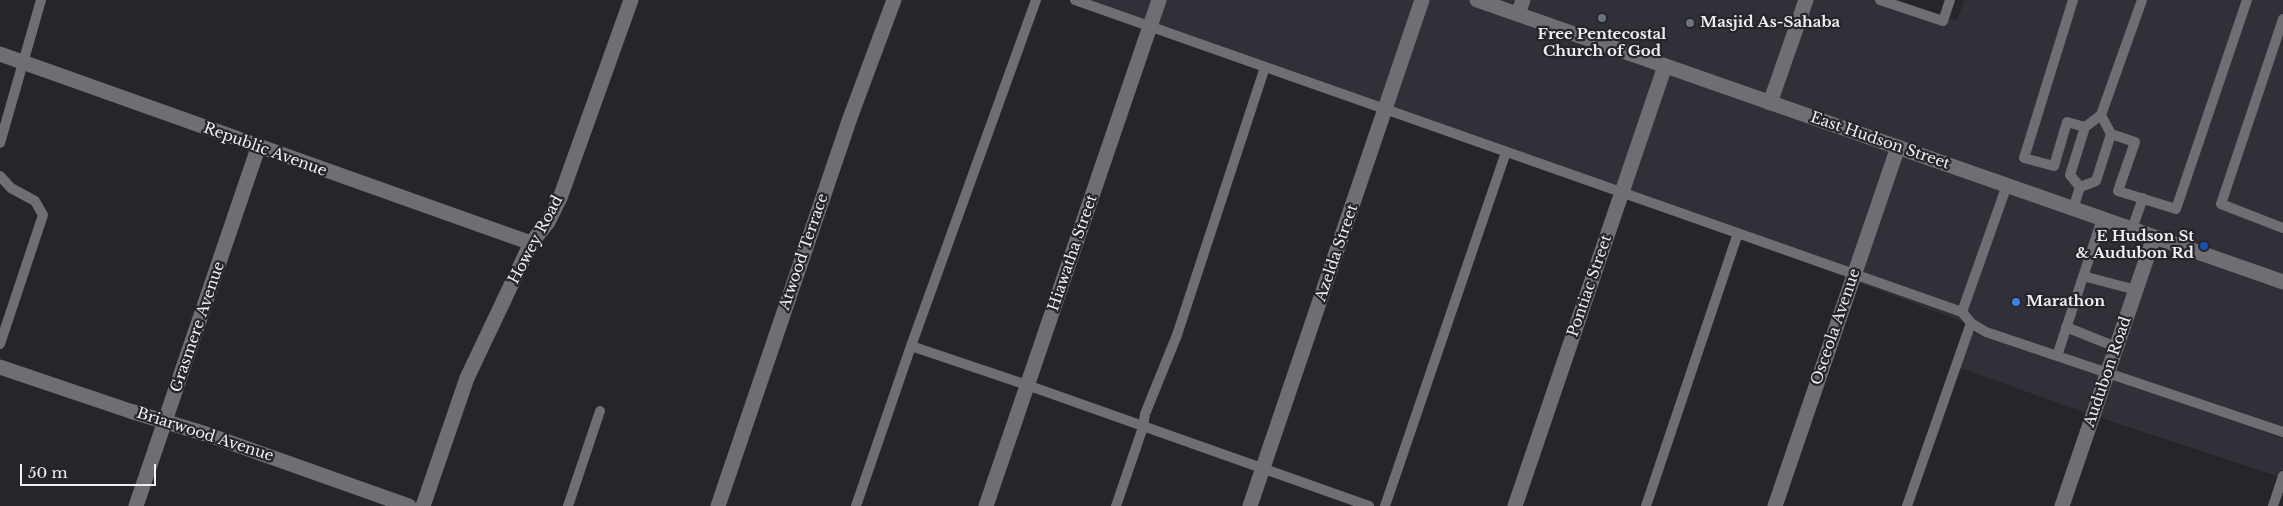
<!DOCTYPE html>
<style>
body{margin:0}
#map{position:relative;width:2283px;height:506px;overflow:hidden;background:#262529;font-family:"Libre Baskerville",serif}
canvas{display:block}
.scale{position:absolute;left:20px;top:464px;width:136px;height:22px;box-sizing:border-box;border:2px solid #efeff1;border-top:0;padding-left:6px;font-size:15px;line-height:18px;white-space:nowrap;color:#efeff1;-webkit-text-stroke:4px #262529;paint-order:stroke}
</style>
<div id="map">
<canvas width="2283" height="506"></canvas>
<div class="scale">50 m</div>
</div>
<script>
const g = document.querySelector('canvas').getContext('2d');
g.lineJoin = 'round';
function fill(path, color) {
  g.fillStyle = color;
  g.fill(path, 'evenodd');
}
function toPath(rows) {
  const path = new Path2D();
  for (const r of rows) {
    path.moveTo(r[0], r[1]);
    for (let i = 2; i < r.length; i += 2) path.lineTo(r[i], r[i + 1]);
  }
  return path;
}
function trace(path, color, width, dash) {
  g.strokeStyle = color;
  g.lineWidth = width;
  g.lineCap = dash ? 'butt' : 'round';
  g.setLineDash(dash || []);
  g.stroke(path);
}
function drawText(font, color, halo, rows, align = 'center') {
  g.font = font + ' "Libre Baskerville",serif';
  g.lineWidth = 4.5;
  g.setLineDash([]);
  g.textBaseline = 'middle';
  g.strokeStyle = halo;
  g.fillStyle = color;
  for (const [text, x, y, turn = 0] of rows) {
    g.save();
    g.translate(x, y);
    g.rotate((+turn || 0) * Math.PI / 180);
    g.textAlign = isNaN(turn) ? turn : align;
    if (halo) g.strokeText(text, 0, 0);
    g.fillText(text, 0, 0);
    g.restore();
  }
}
fill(toPath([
 [1073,0,1886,0,1957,21,1964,0,2283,0,2283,478,2092,415,1952,365,1966,323,1624,194]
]), '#313039');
trace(toPath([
 [1075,0,1962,312,1971,323,1986,332,2283,432],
 [1880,0,1943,21,1950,0],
 [2073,0,2024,158,2054,166,2067,122,2085,127],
 [2283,19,2221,204,2283,228],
 [2101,115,2111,134,2096,181,2080,187,2070,175,2085,127,2101,115],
 [2101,115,2142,0],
 [2111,134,2135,142,2118,191,2176,209,2247,0],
 [0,143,41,0],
 [0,176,11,188,35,201,43,215,0,344],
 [2073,209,2080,187],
 [2132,229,2143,198],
 [2083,276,2136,290],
 [1962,312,2007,185],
 [2066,327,2116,347],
 [911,346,1027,385,1369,506],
 [2057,356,2102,219],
 [568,506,600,411],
 [856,506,911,346,1036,0],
 [1116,506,1143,427,1145,414,1177,335,1265,67],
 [1385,506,1506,152],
 [1646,506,1738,233],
 [1907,506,1971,323],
 [2273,506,2283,476]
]), '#6f6e72', 10);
trace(toPath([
 [1518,14,1523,0],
 [0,54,531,243],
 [1770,103,1806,0],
 [0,367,130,411,206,434,409,506],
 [136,506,258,148],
 [423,506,467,378,531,243,548,222,560,198,631,0],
 [718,506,850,118,894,0],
 [986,506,1159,0],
 [1250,506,1422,0],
 [1515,506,1665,66],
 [1775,506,1898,147],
 [2062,506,2154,237]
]), '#6f6e72', 15);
trace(toPath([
 [1477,0,2283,282]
]), '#6f6e72', 15);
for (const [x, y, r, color] of [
 [1602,18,5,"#6b7280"],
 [1690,23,5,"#6b7280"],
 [2204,246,5,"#1a4fb4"],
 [2016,302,5,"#3f7fe0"]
]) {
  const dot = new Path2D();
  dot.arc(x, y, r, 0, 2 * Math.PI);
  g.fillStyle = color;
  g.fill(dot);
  trace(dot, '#262529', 2);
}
drawText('bold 15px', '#efeff1', '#262529', [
 ["Masjid As-Sahaba",1700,23],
 ["Free Pentecostal",1602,35,"center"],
 ["Church of God",1602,52,"center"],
 ["E Hudson St",2194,237,"right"],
 ["& Audubon Rd",2194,254,"right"],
 ["Marathon",2026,302]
], 'left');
drawText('15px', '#efeff1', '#262529', [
 ["East Hudson Street",1880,141,19],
 ["Republic Avenue",265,150,20],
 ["Howey Road",536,240,-62],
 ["Atwood Terrace",804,252,-71],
 ["Hiawatha Street",1073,253,-71],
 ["Azelda Street",1337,253,-71],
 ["Pontiac Street",1590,286,-71],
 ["Grasmere Avenue",198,327,-71],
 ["Osceola Avenue",1836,327,-71],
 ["Audubon Road",2108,372,-71],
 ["Briarwood Avenue",205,435,18]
]);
</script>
